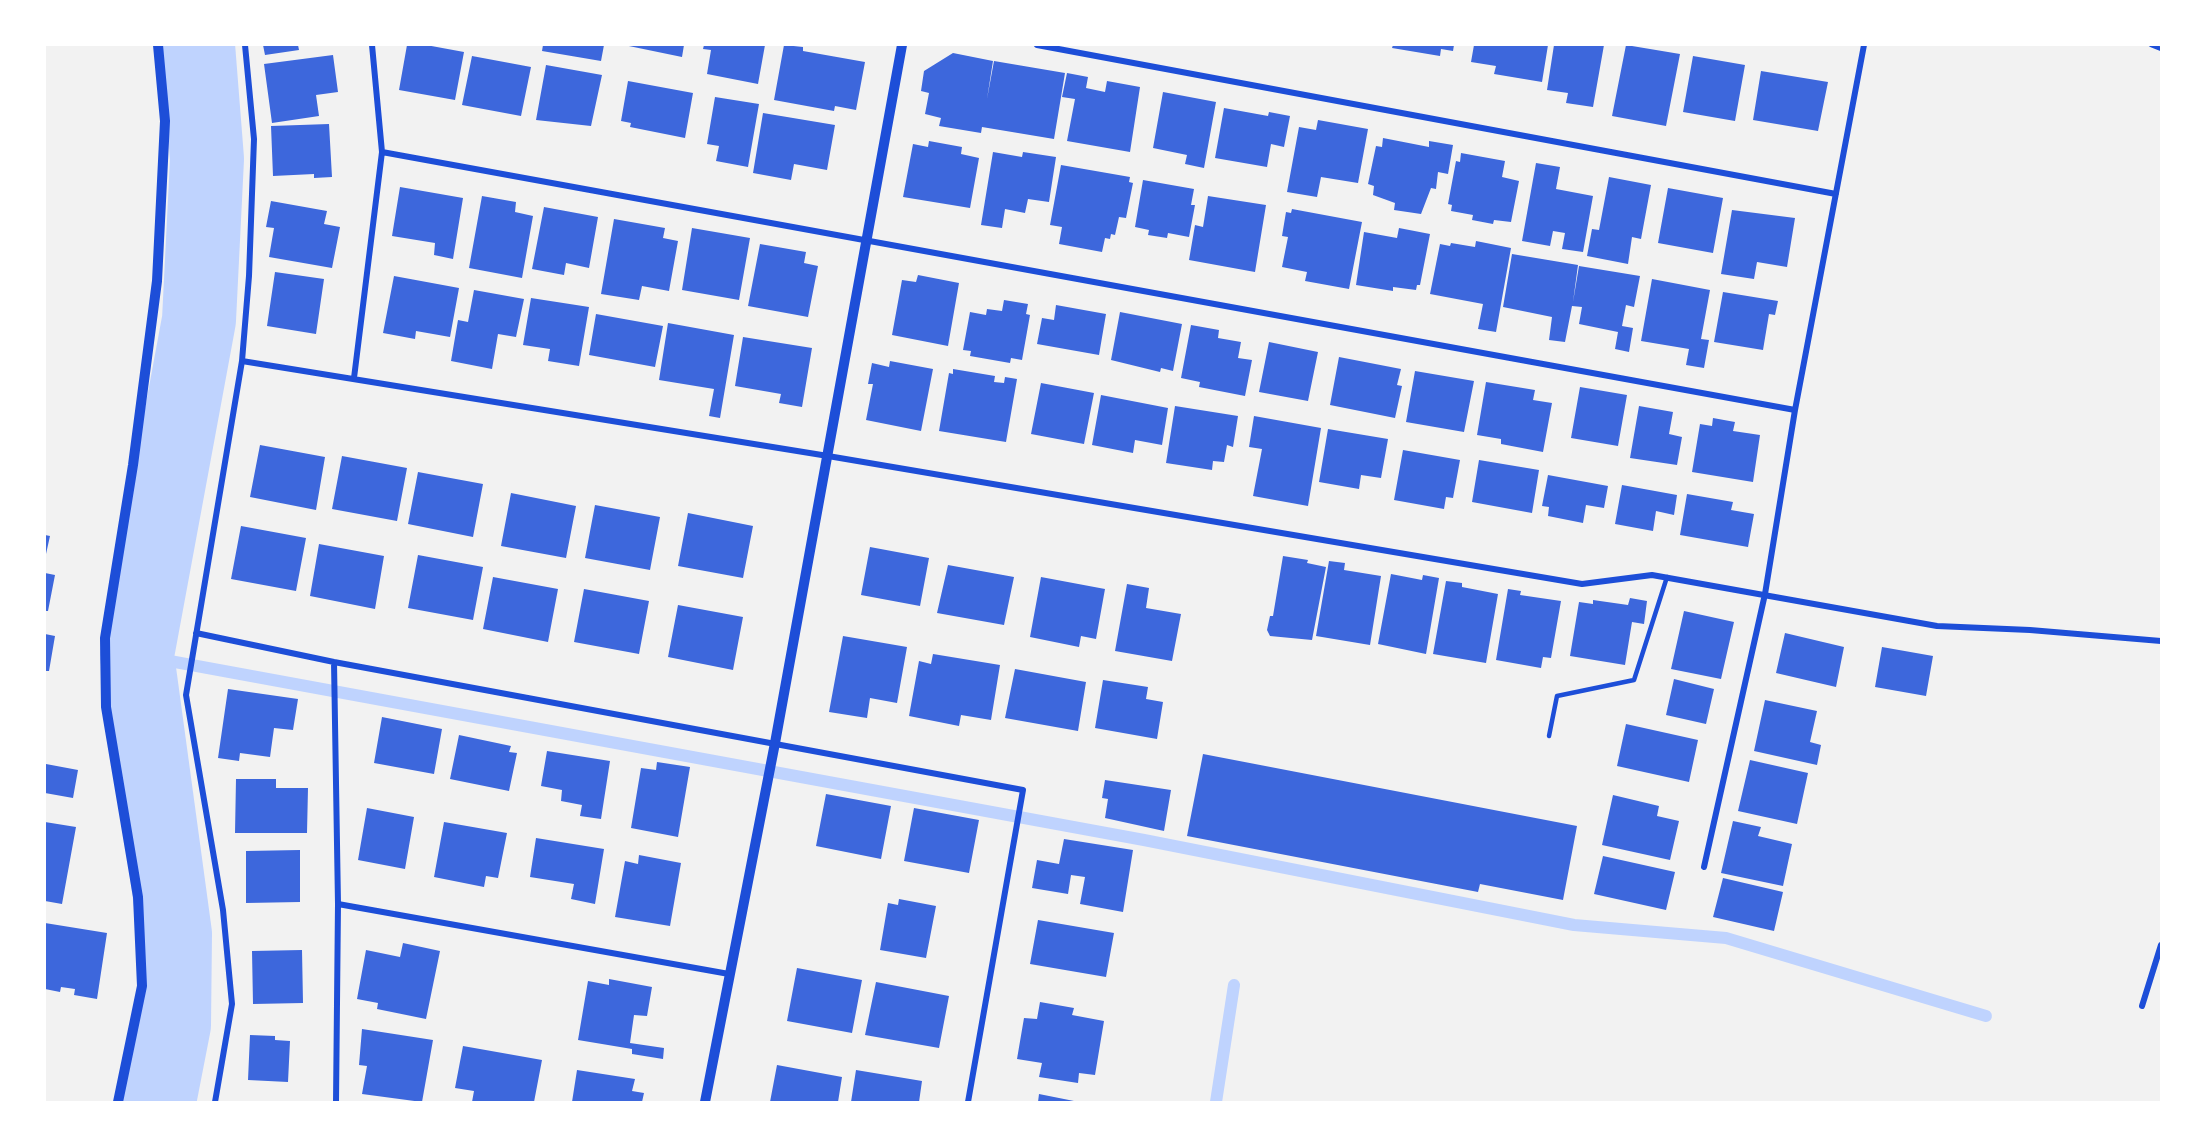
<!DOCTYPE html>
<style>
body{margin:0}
#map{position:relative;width:2206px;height:1147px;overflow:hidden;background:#f2f2f2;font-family:Ubuntu,sans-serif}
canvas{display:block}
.frame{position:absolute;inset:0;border:46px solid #fff;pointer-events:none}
</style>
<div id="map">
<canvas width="2206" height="1147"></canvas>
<div class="frame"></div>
</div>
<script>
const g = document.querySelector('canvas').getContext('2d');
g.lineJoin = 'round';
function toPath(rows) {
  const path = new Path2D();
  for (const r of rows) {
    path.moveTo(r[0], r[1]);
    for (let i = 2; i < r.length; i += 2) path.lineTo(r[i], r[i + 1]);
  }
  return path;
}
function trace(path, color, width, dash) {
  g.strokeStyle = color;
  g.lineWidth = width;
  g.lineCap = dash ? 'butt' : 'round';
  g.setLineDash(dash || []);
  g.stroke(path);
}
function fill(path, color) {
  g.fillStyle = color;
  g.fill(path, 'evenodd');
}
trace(toPath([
 [137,655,1144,840,1574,925,1726,938,1986,1016],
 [1216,1102,1234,985]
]), '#bfd3fe', 12);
trace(toPath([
 [159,1102,174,1025,175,934,137,655,199,320,207,159,198,45]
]), '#bfd3fe', 74);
fill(toPath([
 [263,45,298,45,299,50,265,55],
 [407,45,426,45,464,52,455,100,399,90],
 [543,45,604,45,601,61,542,51],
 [624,45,684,45,682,57],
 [704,45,765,45,758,84,707,74,711,50,703,49],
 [784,45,803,47,803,51,865,62,856,110,835,106,834,111,774,100],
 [1393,45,1454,45,1453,51,1441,49,1440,56,1392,48],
 [1474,45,1548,45,1542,82,1494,74,1496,66,1471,62],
 [1554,45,1604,45,1593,107,1566,103,1568,93,1547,90],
 [1626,45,1680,54,1666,126,1612,116],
 [953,53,993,61,987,99,994,61,1065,73,1054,139,982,127,981,133,939,126,941,118,925,114,929,93,921,91,924,71],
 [333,55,338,92,316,95,319,116,272,123,264,64],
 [472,56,531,67,521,116,462,105],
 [1693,56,1745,65,1735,121,1683,112],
 [546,65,602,75,591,126,536,120],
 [1761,71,1828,82,1818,131,1753,120],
 [1067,73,1088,77,1086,88,1105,92,1107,81,1140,87,1130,152,1067,141,1075,99,1062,97],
 [628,81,693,93,685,138,630,127,631,123,621,121],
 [1163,92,1216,102,1204,168,1185,164,1187,155,1153,148],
 [715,97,759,104,748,167,716,161,719,146,707,144],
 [1224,108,1268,116,1269,112,1290,116,1284,147,1271,144,1267,167,1215,158],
 [763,113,835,125,827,170,794,164,791,180,753,173],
 [1318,120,1368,129,1358,183,1321,177,1317,197,1287,192,1299,127,1316,130],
 [329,124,332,177,314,178,314,174,273,176,271,126],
 [1383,138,1429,147,1429,141,1453,145,1448,174,1438,172,1436,189,1431,188,1421,214,1394,210,1395,203,1373,195,1374,186,1368,184,1376,146,1382,147],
 [929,141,962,147,961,154,979,158,970,208,903,197,913,144,928,147],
 [993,152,1022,157,1023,152,1056,157,1049,202,1028,199,1025,213,1005,209,1002,228,981,225],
 [1461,153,1505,161,1502,177,1519,181,1511,222,1494,220,1493,224,1472,220,1473,215,1451,211,1452,205,1448,204,1456,161,1460,162],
 [1536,163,1560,167,1556,189,1593,196,1583,252,1562,249,1565,233,1553,231,1550,246,1522,241],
 [1061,165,1130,177,1129,182,1133,183,1126,218,1119,217,1115,235,1111,234,1110,239,1105,238,1102,252,1059,244,1062,227,1050,225],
 [1609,177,1651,185,1641,239,1632,237,1628,264,1587,256,1592,229,1599,230],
 [1143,180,1194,189,1191,205,1195,205,1189,237,1168,233,1167,238,1148,235,1149,230,1135,227],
 [400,187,463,198,453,259,434,255,435,243,392,236],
 [1668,188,1723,198,1713,253,1658,243],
 [482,196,516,202,515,212,533,216,522,278,469,268],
 [1208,196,1266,205,1255,272,1189,260,1195,225,1203,227],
 [271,201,327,211,324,224,340,227,332,268,269,257,274,228,266,227],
 [544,207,598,217,589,268,566,263,564,275,532,269],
 [1292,209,1362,222,1349,289,1305,281,1307,272,1282,267,1288,237,1282,236,1286,212,1291,213],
 [1732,210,1795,218,1787,267,1757,262,1754,279,1721,274],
 [614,219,665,228,663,238,678,241,669,291,642,286,639,300,601,294],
 [692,228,750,238,739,300,682,290],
 [1399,228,1430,234,1420,285,1417,285,1416,290,1393,287,1393,291,1356,285,1364,232,1397,238],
 [1476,241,1511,248,1496,332,1478,329,1483,304,1430,294,1440,244,1450,246,1451,243,1475,247],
 [760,244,806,252,804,263,818,266,808,317,748,306],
 [1512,254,1578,265,1573,302,1579,266,1640,276,1634,307,1626,305,1622,326,1633,328,1629,352,1615,349,1618,332,1579,324,1582,307,1572,306,1565,342,1549,340,1552,317,1503,307],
 [275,272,324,279,316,334,267,326],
 [918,275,959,283,948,346,892,335,902,280,916,282],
 [394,276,459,288,450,337,416,331,415,339,383,333],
 [1652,279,1710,290,1701,339,1709,340,1704,368,1686,365,1689,349,1641,341],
 [474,290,524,299,516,337,498,334,492,369,451,361,458,320,468,322],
 [1723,292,1778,301,1775,315,1769,314,1763,350,1714,342],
 [531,298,589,307,579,366,548,361,550,349,523,345],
 [1004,300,1028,304,1026,314,1030,315,1022,360,1011,358,1010,363,970,356,971,351,963,350,970,312,986,315,987,309,1002,311],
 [1056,305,1106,314,1099,355,1037,344,1042,318,1054,320],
 [1120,312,1182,324,1173,371,1161,368,1160,372,1111,360],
 [596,314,663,326,655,367,589,355],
 [668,323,734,335,720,418,709,416,714,389,659,380],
 [1191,325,1219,330,1218,338,1241,342,1238,358,1252,360,1245,396,1199,387,1200,382,1181,378],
 [743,337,812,348,802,407,779,403,781,394,735,386],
 [1269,342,1318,352,1308,401,1259,392],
 [1339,357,1401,369,1397,385,1402,386,1395,418,1330,405],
 [890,361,933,369,921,431,866,420,873,384,868,384,872,363,889,367],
 [953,369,995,376,994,382,1004,383,1005,377,1017,379,1006,442,939,431,949,373,953,374],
 [1415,371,1474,381,1464,432,1406,422],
 [1486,382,1535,390,1533,400,1552,403,1543,452,1501,444,1501,439,1477,435],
 [1041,383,1094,393,1084,444,1031,434],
 [1580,387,1627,395,1618,446,1571,438],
 [1101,395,1168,408,1162,445,1135,440,1133,453,1092,445],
 [1175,406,1238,416,1233,447,1227,445,1224,462,1213,461,1212,470,1166,463],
 [1639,406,1673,412,1669,434,1682,437,1677,465,1630,458],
 [1254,416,1321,428,1308,506,1253,496,1262,449,1249,447],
 [1713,418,1735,422,1733,431,1760,435,1753,482,1692,472,1700,424,1712,426],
 [1328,429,1388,439,1381,478,1361,475,1359,489,1319,482],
 [260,445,325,457,316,510,250,497],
 [1403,450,1460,460,1453,498,1446,497,1444,509,1394,500],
 [342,456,407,468,397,521,332,509],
 [1479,460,1539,470,1532,513,1472,502],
 [418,472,483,484,473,537,408,524],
 [1548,475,1608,486,1604,508,1586,505,1583,523,1548,516,1549,507,1542,506],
 [1622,485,1677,495,1674,515,1656,511,1653,531,1615,524],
 [511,493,576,506,566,558,501,546],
 [1687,494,1733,502,1731,510,1754,514,1748,547,1680,535],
 [595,505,660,517,650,570,585,558],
 [688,513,753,526,743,578,678,566],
 [241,526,306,538,296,591,231,579],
 [45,535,50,536,46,554,45,554],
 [319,544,384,556,375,609,310,596],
 [870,547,929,558,920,606,861,595],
 [418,555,483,567,473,620,408,608],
 [1283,556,1308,560,1307,563,1326,567,1312,640,1270,636,1267,630,1270,616,1273,616],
 [1329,561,1345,563,1344,570,1381,576,1370,645,1316,636],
 [948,565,1014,577,1004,625,937,613],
 [45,573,55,575,48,611,45,611],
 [1391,574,1422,580,1423,575,1439,578,1426,654,1378,644],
 [493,577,558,589,548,642,483,629],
 [1041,577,1105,589,1096,639,1081,636,1079,647,1030,637],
 [1446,581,1462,583,1462,587,1498,594,1486,663,1433,654],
 [1127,584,1149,588,1146,608,1181,614,1172,661,1115,651],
 [584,589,649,601,639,654,574,642],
 [1508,589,1521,591,1520,595,1561,601,1551,658,1543,657,1541,668,1496,660],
 [1630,598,1647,601,1644,624,1632,622,1625,665,1570,656,1579,602,1593,604,1593,600,1628,605],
 [678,605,743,617,733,670,668,657],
 [1684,611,1734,622,1721,679,1671,669],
 [1785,633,1844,647,1836,687,1776,673],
 [45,634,55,636,49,671,45,671],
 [843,636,907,647,897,703,870,698,867,718,829,712],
 [1882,647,1933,656,1926,696,1875,687],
 [933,654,1000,665,991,720,961,715,959,726,909,716,919,661,931,664],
 [1015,669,1086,682,1078,731,1005,718],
 [1674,679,1714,689,1706,724,1666,715],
 [1103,680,1148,687,1146,699,1163,702,1157,739,1095,728],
 [228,689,298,699,293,730,274,728,270,757,240,753,239,761,218,758],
 [1765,700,1817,711,1810,742,1821,745,1817,765,1754,751],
 [382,717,442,729,434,774,374,763],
 [1626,724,1698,740,1689,782,1617,766],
 [459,735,511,746,509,752,517,753,509,791,450,779],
 [547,751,610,761,601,819,580,816,582,805,561,801,562,790,541,786],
 [1203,754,1577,826,1563,900,1480,884,1478,892,1187,836],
 [1750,760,1808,773,1797,824,1738,811],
 [657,762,690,767,678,837,631,828,641,768,656,770],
 [46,764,78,770,73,798,45,793],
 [236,779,276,779,276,788,308,788,307,833,235,833],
 [1105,780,1171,790,1164,831,1105,818,1108,799,1102,798],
 [826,794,891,806,881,859,816,846],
 [1613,795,1659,806,1657,816,1679,821,1670,860,1602,845],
 [367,808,414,817,405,869,358,860],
 [914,808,979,820,969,873,904,861],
 [1733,821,1761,827,1758,836,1792,844,1783,886,1721,873],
 [45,822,76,827,62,904,45,901],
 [444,822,507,833,498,878,486,876,484,887,434,877],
 [536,838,604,849,595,904,571,899,574,884,530,877],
 [1064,839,1133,850,1123,912,1080,904,1085,877,1071,875,1068,894,1032,888,1037,860,1059,864],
 [300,850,300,902,246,903,246,851],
 [639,855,681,863,670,926,615,917,625,861,638,864],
 [1603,856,1675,872,1666,910,1594,894],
 [1723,878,1783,892,1774,931,1713,917],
 [899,899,936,906,926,958,880,950,888,903,898,905],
 [1038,920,1114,933,1106,977,1030,964],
 [45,923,107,933,97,999,74,995,75,989,61,987,60,992,45,989],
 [403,943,440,951,426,1019,377,1009,378,1003,357,999,366,950,400,957],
 [302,950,303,1003,253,1004,252,951],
 [797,968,862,980,852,1033,787,1021],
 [609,979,652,987,647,1016,634,1015,630,1043,664,1048,663,1059,632,1054,632,1049,578,1040,588,981,609,985],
 [876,982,949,996,939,1048,865,1035],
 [1040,1002,1074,1008,1072,1015,1104,1021,1095,1075,1079,1073,1078,1083,1039,1077,1042,1063,1017,1059,1024,1018,1037,1019],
 [362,1029,433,1040,422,1102,362,1094,367,1066,359,1065],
 [250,1035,275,1036,275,1040,290,1041,288,1082,248,1080],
 [463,1046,542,1060,534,1102,472,1102,474,1091,455,1088],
 [777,1065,842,1077,838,1102,770,1102],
 [577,1070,635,1079,632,1091,644,1093,642,1102,572,1102],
 [856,1070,922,1081,919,1102,851,1102],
 [1039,1094,1074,1101,1074,1102,1038,1102]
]), '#3d67dc');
trace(toPath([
 [2151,45,2161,49],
 [1549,736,1557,696,1634,680,1667,577]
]), '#1d4ed8', 4.5);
trace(toPath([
 [1037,45,1836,194],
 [382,152,1795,410],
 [242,361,828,456,1582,584,1652,575,1937,626,2030,630,2161,641],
 [354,378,382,152,372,45],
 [196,633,334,662,1023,790,968,1102],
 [334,662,338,904,336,1102],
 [1704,867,1765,594,1795,410,1864,45],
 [338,904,729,974],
 [2142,1006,2161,945],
 [215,1102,232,1004,223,910,186,695,242,361,249,276,254,139,245,45]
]), '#1d4ed8', 6);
trace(toPath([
 [118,1102,142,986,138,897,106,707,105,638,133,465,157,281,165,121,158,45],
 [705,1102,775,743,902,45]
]), '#1d4ed8', 10);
</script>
